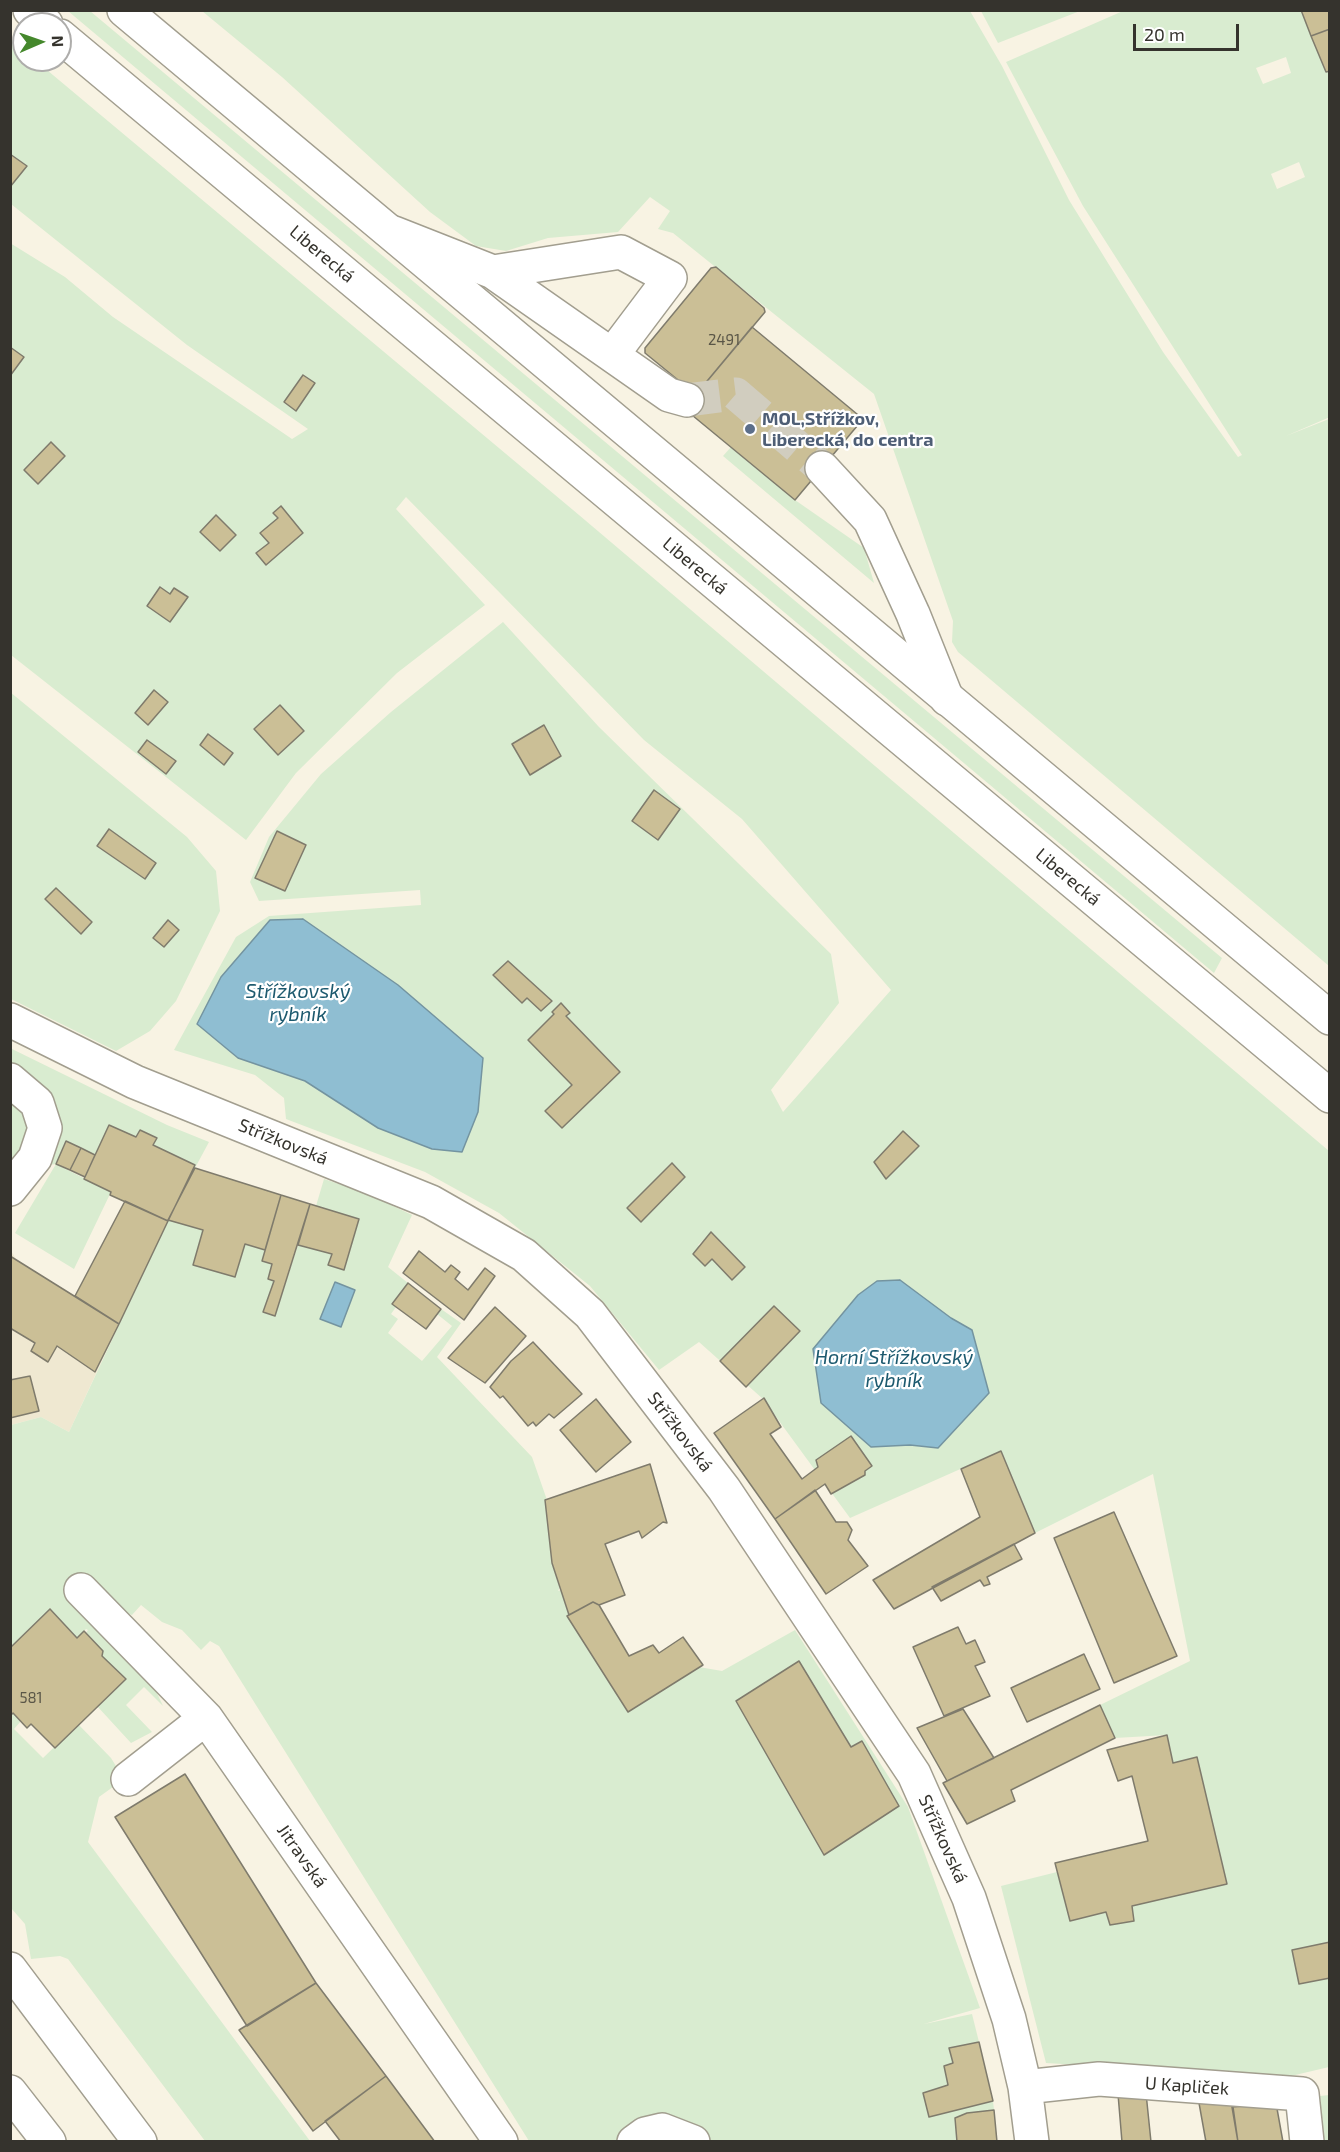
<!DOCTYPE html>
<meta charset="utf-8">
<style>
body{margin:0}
#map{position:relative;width:1340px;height:2152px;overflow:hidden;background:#f8f3e3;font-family:"Exo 2",sans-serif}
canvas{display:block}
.frame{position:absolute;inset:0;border:12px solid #35332d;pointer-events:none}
.north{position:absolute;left:12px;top:12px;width:60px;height:60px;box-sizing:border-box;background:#fff;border:2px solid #aeadab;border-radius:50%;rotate:88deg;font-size:16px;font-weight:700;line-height:24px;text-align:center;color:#35332d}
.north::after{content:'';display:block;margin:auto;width:21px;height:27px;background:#45882c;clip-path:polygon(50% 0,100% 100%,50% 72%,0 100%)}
.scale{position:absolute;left:1133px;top:24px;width:106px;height:27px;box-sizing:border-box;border:3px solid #35332d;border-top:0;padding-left:8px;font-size:18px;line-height:21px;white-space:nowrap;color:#35332d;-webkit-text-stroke:4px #fff;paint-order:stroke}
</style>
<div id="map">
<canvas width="1340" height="2152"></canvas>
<div class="frame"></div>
<div class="north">N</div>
<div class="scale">20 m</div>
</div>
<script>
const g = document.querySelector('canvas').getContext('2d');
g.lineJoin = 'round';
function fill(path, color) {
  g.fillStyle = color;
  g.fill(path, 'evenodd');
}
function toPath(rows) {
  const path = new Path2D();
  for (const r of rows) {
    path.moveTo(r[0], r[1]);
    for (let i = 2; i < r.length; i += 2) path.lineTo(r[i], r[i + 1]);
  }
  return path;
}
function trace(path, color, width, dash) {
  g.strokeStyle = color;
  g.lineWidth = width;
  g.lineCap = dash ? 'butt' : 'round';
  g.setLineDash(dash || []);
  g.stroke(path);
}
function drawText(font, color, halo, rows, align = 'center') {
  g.font = font + ' "Exo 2",sans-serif';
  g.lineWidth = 4.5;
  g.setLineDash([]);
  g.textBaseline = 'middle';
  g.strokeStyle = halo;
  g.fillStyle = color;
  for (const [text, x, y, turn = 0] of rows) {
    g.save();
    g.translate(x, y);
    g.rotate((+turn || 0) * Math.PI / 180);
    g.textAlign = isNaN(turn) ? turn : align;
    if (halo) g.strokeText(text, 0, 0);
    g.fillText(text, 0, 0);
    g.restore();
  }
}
fill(toPath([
 [10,1249,16,1259,119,1324,69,1432,41,1417,11,1425]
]), '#efe8d1');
fill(toPath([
 [68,11,90,11,1222,958,1214,973],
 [202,11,970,11,1002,66,1069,200,1163,352,1238,457,1242,455,1083,206,1006,62,1123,11,1301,11,1326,72,1329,71,1330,417,1286,436,1329,419,1329,966,958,652,952,642,953,621,874,394,673,233,658,229,670,211,650,197,618,232,548,238,506,251,476,246,430,212,282,77],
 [1286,57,1291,73,1263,84,1256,68],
 [1299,162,1305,177,1277,189,1271,174],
 [981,11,1080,11,998,43],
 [11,39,24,50,24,60,35,60,579,515,1329,1151,1330,1942,1292,1950,1300,1984,1329,1978,1329,2067,1291,2076,1257,2076,1046,2063,1001,1886,1057,1872,1070,1920,1106,1912,1110,1925,1134,1921,1132,1906,1227,1883,1197,1757,1173,1763,1167,1735,1115,1738,1100,1705,1190,1661,1153,1474,1035,1533,1001,1451,850,1518,763,1399,699,1342,659,1370,590,1286,499,1213,425,1172,286,1119,284,1098,255,1075,174,1050,236,937,269,916,421,905,420,890,259,901,250,882,269,837,321,774,391,712,503,622,599,727,831,954,839,1003,771,1090,783,1112,891,990,742,819,644,740,406,497,396,509,485,605,397,673,296,773,246,840,11,655,10,243,65,277,113,317,292,439,308,429,187,345,11,204],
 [221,977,448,1030,483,1058,378,1128,305,1081,238,1058,197,1024],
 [903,1131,919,1146,886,1178,874,1162],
 [671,1163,685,1177,641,1222,628,1208],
 [711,1233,745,1267,732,1280,712,1259,705,1266,693,1254,701,1247,698,1245],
 [951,1318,972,1330,989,1393,937,1448,910,1445,871,1447],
 [731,447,795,500,864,548,874,583,723,456],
 [10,692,187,837,216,871,220,911,176,1001,150,1031,116,1051,11,999],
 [10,1048,167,1125,209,1142,195,1168,194,1165,153,1145,157,1138,140,1130,136,1137,109,1125,95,1155,66,1141,56,1164,111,1192,74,1269,15,1233,56,1164,23,1169,11,1161],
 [324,1179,366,1193,412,1215,388,1267,408,1283,392,1304,396,1307,391,1314,398,1319,388,1333,422,1361,452,1326,437,1314,441,1309,461,1323,437,1357,532,1457,547,1500,553,1560,551,1561,560,1587,558,1591,561,1590,569,1616,628,1711,699,1667,722,1671,795,1630,908,1807,980,2008,924,2024,972,2014,979,2042,949,2048,953,2063,948,2085,923,2093,929,2117,993,2101,994,2110,967,2113,955,2118,957,2141,529,2141,219,1646,210,1641,201,1650,182,1630,162,1622,141,1605,132,1615,118,1610,163,1706,144,1687,126,1705,152,1732,131,1743,97,1706,125,1678,102,1656,103,1651,86,1633,88,1630,86,1629,77,1638,50,1609,11,1649,11,1425,41,1417,69,1432,168,1220,203,1230,194,1265,235,1277,245,1244,265,1250,262,1261,272,1264,268,1278,274,1281,263,1312,275,1316,298,1245,332,1254,329,1265,344,1270,359,1219,316,1206],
 [13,1713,21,1721,14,1729,43,1758,78,1724,111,1758,124,1779,99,1797,88,1842,310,2141,205,2141,68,1959,60,1956,31,1959,25,1924,11,1908,11,1716],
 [1329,2095,1329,2141,1324,2141,1320,2096]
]), '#d9ecd0');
const water = toPath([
 [303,919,398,985,483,1058,478,1112,462,1152,432,1149,378,1128,305,1081,238,1058,197,1024,221,977,270,920,303,919],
 [900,1280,951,1318,972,1330,989,1393,938,1448,910,1445,871,1447,821,1403,813,1349,858,1295,877,1281,900,1280],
 [335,1282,355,1290,341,1327,320,1319,335,1282]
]);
fill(water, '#8fbed2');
trace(water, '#7494a0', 1.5);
const building = toPath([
 [1301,10,1330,10,1330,29,1311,36,1301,10],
 [1330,29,1330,71,1326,72,1311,36,1330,29],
 [10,154,27,166,10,187,10,154],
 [716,267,764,308,765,312,698,392,694,393,645,353,645,348,711,268,716,267],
 [752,327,863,419,795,500,681,406,698,392,752,327],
 [10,347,24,357,10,376,10,347],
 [303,375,315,383,296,411,284,402,303,375],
 [51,442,65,456,38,484,24,470,51,442],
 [281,506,303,533,266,565,256,553,269,543,260,533,278,518,273,513,281,506],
 [216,515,236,535,220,551,200,532,216,515],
 [160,587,170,594,174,588,188,597,170,622,147,606,160,587],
 [154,690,168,702,148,725,135,713,154,690],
 [280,705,304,731,278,755,254,729,280,705],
 [544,725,561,756,530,775,512,744,544,725],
 [208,734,233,753,224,765,200,745,208,734],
 [147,740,176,761,166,774,138,752,147,740],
 [654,790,680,809,658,840,632,821,654,790],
 [109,829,156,863,145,879,97,846,109,829],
 [277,831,306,845,285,891,255,878,277,831],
 [56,888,92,922,81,934,45,899,56,888],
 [168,920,179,930,164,947,153,938,168,920],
 [508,961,552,1001,541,1011,527,998,522,1003,493,975,508,961],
 [561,1003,570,1013,566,1016,620,1072,562,1128,545,1111,572,1085,528,1040,554,1014,552,1012,561,1003],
 [109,1125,136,1137,140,1130,157,1138,153,1145,195,1165,168,1221,110,1195,111,1192,84,1179,109,1125],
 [903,1131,919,1146,886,1179,874,1162,903,1131],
 [66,1141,81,1148,70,1170,56,1164,66,1141],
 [81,1148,95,1155,85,1177,70,1170,81,1148],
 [672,1163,685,1177,641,1222,627,1208,672,1163],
 [195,1168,281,1195,265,1250,245,1244,235,1277,193,1265,203,1230,168,1220,195,1168],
 [281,1195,310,1204,275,1316,263,1312,274,1281,268,1279,272,1264,262,1261,281,1195],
 [125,1201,168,1221,119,1324,75,1296,125,1201],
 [310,1204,359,1219,344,1270,328,1265,332,1254,298,1245,310,1204],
 [711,1232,745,1267,732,1280,712,1259,705,1266,693,1254,711,1232],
 [419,1251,445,1272,451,1265,460,1272,455,1279,468,1290,485,1268,495,1276,464,1320,403,1273,419,1251],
 [10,1256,119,1324,95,1372,57,1346,48,1362,31,1351,35,1343,10,1328,10,1256],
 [408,1283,441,1309,426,1329,392,1304,408,1283],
 [774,1306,800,1331,746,1387,720,1361,774,1306],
 [495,1307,526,1336,485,1383,448,1358,495,1307],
 [533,1342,582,1394,554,1418,549,1414,536,1426,533,1422,528,1426,503,1396,500,1398,490,1387,511,1361,533,1342],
 [30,1376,39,1411,10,1418,10,1380,30,1376],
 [764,1398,781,1427,770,1434,802,1479,818,1467,816,1460,851,1436,872,1466,865,1471,865,1475,831,1494,825,1484,775,1519,714,1433,764,1398],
 [596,1399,631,1442,596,1472,560,1430,596,1399],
 [1001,1451,1035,1533,894,1609,873,1580,980,1517,961,1469,1001,1451],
 [650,1464,667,1523,663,1522,642,1538,639,1531,605,1544,625,1595,599,1605,593,1602,569,1615,552,1563,545,1500,650,1464],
 [815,1490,836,1522,847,1522,852,1530,848,1540,868,1566,826,1594,775,1519,815,1490],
 [1114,1512,1177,1656,1114,1683,1054,1538,1114,1512],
 [1014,1544,1022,1559,987,1577,990,1584,984,1586,980,1580,941,1601,932,1587,1014,1544],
 [593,1602,599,1605,629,1656,653,1645,659,1653,683,1637,703,1665,628,1712,567,1616,593,1602],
 [50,1609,77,1638,84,1631,103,1651,102,1656,126,1679,55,1748,31,1724,27,1728,13,1713,10,1716,10,1648,50,1609],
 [958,1627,966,1644,975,1640,985,1662,975,1666,990,1696,944,1716,913,1647,958,1627],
 [1084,1654,1100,1689,1027,1722,1011,1688,1084,1654],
 [799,1661,851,1747,862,1741,899,1806,824,1855,736,1701,799,1661],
 [1100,1705,1115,1738,1011,1790,1015,1801,967,1824,943,1783,1100,1705],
 [963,1709,994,1758,947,1781,917,1728,963,1709],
 [1167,1735,1173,1763,1197,1757,1227,1884,1132,1906,1134,1921,1110,1925,1106,1912,1070,1921,1055,1863,1148,1841,1132,1776,1118,1781,1107,1750,1167,1735],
 [185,1774,316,1983,247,2026,115,1817,185,1774],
 [1330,1942,1330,1978,1299,1984,1292,1950,1330,1942],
 [316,1983,386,2076,313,2131,239,2030,316,1983],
 [979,2042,993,2101,929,2117,923,2093,948,2085,944,2066,953,2063,949,2048,979,2042],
 [386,2076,435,2142,341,2142,325,2121,386,2076],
 [1146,2093,1151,2142,1122,2142,1118,2094,1146,2093],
 [1232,2100,1238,2142,1206,2142,1199,2103,1232,2100],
 [1276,2103,1283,2142,1238,2142,1232,2107,1276,2103],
 [994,2110,997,2142,957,2142,955,2118,967,2113,994,2110]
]);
fill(building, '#cbbf96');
trace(building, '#7f7b6c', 1.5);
trace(toPath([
 [687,400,736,394,822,468]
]), '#d1cdbf', 33, [33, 16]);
const minor = toPath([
 [394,233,493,272,669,395,687,400],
 [493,272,621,252,670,278,612,355],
 [822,468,870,520,913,614,947,699],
 [10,1020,135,1082,431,1202,524,1255,590,1314,724,1489,914,1774,969,1898,1009,2019,1025,2087,1032,2142],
 [10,1080,37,1103,45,1128,35,1158,10,1189],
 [81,1590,206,1718,501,2142],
 [128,1779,206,1718],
 [10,1969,140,2142],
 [1025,2087,1099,2079,1302,2094,1307,2142],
 [10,2092,49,2142],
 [634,2142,645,2134,662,2130,693,2142]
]);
const highway = toPath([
 [30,10,46,24],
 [124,10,1330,1018],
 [60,36,1330,1096]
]);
trace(minor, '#a29e8f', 36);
trace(highway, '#a29e8f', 36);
trace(minor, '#fff', 33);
trace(highway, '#fff', 33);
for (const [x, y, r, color] of [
 [750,429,6,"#5c6f8a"]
]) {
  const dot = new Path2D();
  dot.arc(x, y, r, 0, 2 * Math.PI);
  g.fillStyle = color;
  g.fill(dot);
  trace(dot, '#fff', 2);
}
drawText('15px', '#5a5647', null, [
 ["2491",724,340],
 ["581",31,1698]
]);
drawText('18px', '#35332d', '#fff', [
 ["Liberecká",322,254,40],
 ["Liberecká",695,566,40],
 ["Liberecká",1068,877,40],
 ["Střížkovská",283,1142,22],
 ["Střížkovská",680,1432,53],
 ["Střížkovská",943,1839,66],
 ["Jitravská",302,1856,55],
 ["U Kapliček",1187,2086,4]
]);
drawText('bold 18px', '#4e5e75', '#fff', [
 ["MOL,Střížkov,",762,419],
 ["Liberecká, do centra",762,440]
], 'left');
drawText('italic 20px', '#1d5a6f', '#fff', [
 ["Střížkovský",298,991],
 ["rybník",298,1014],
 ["Horní Střížkovský",894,1357],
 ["rybník",894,1380]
]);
</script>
